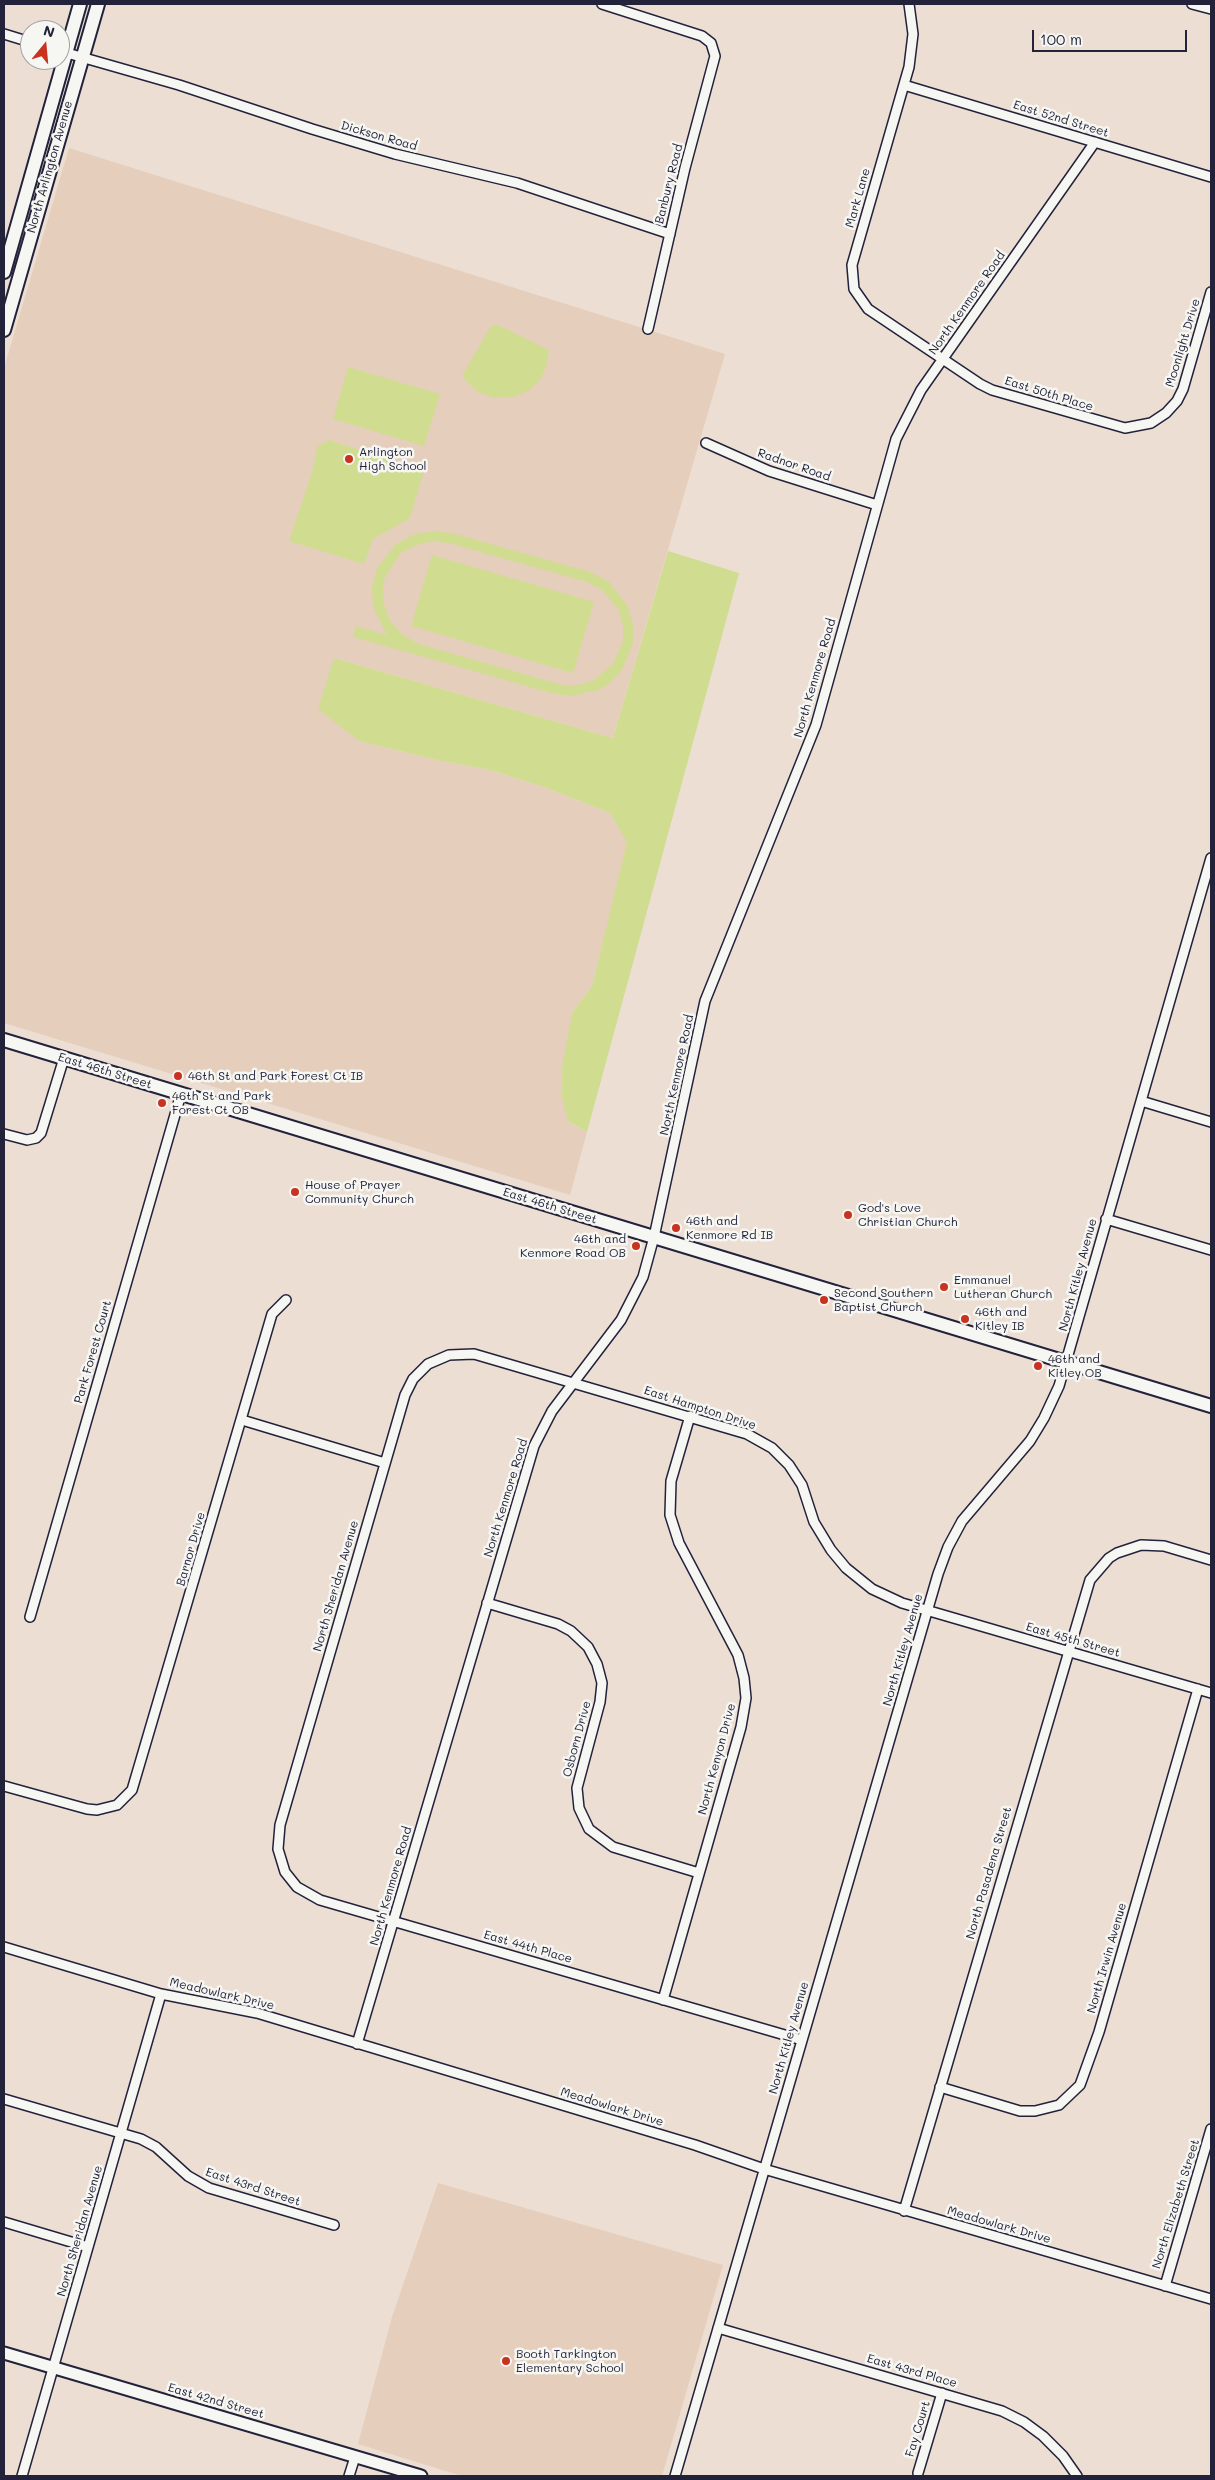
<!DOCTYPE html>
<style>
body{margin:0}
#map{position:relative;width:1215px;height:2480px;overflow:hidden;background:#ecded2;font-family:Mali,sans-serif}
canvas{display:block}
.frame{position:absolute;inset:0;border:5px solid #22223b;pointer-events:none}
.north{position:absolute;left:20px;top:20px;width:50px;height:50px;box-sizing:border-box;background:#f6f6f2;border:1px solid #a1a1a9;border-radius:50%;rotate:17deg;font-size:14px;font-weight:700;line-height:20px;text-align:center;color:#22223b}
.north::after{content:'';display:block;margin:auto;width:18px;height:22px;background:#c8321e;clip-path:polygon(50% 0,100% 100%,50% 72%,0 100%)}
.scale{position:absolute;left:1032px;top:30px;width:155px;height:22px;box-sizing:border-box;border:2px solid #22223b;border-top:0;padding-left:6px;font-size:15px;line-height:18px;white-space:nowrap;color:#22223b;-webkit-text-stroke:4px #f6f6f2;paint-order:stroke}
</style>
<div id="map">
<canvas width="1215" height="2480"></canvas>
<div class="frame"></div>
<div class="north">N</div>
<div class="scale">100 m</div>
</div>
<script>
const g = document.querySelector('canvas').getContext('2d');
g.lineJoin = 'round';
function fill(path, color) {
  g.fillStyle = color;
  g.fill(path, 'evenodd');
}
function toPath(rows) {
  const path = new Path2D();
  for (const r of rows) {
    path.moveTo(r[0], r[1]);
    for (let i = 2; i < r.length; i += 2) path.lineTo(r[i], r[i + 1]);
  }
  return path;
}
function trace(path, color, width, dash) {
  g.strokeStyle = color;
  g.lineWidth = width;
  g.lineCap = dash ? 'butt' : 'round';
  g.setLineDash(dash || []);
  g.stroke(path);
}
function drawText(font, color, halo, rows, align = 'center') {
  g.font = font + ' Mali,sans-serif';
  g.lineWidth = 5;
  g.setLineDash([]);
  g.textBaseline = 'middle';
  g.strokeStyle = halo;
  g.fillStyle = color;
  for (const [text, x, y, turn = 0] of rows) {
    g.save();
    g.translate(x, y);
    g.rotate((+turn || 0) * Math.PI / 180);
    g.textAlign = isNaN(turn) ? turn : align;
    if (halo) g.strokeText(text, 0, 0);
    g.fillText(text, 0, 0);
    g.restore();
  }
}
fill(toPath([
 [69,148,725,354,613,738,334,658,359,741,437,760,490,770,544,787,610,813,628,842,592,986,572,1013,568,1121,587,1132,570,1195,4,1023,4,368],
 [438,2183,723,2265,662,2476,462,2476,358,2444,392,2317]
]), '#e5cebc');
fill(toPath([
 [498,325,549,350,547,364,541,378,530,390,513,397,494,398,476,391,462,376,491,326],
 [348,367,440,394,424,446,333,419],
 [329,440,424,471,410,518,373,539,364,564,289,541,313,469,317,447],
 [433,531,452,533,590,572,608,581,627,605,633,624,633,644,622,670,608,685,598,690,571,696,551,693,353,637,356,626,387,635,373,607,372,587,377,568,396,544,413,535],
 [434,541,452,544,587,582,602,590,618,609,623,625,623,641,613,664,594,680,578,685,562,685,419,644,403,635,390,621,384,604,383,586,385,577,400,554,416,545],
 [668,551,739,573,587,1132,568,1121,562,1098,562,1067,572,1013,592,986,627,842,610,813,544,787,490,770,437,760,359,741,318,709,334,658,613,738],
 [432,555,594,602,573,673,411,626]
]), '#d0dd90');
const minor = toPath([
 [602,4,702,36,711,43,715,56,685,168,648,329],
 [909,4,913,34,909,67,852,265,854,289,868,309,980,384,992,390,1125,428,1151,423,1166,413,1177,401,1183,389,1211,292],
 [1192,4,1211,9],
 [4,34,30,42],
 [60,51,179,85,312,129,395,154,517,183,670,234],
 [904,85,1211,177],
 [706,443,769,471,877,505],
 [1141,1101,1211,1122],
 [4,1134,27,1140,36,1138,41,1133,64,1058],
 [1106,1219,1211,1250],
 [242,1420,385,1463],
 [487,1603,558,1624,571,1631,588,1647,597,1664,602,1683,600,1702,577,1788,579,1808,589,1829,613,1847,699,1873],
 [30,1617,181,1094],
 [4,1786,87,1809,97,1810,117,1805,132,1790,272,1314,286,1300],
 [4,1947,161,1994,257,2013,695,2145,764,2169,1211,2299],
 [663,2000,741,1727,746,1698,744,1678,738,1655,679,1543,670,1515,671,1481,690,1416],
 [802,2040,320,1900,297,1887,285,1872,278,1849,280,1825,405,1395,413,1379,428,1364,449,1355,474,1354,747,1434,772,1448,789,1465,802,1485,814,1522,831,1550,846,1568,872,1589,902,1603,1211,1693],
 [357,2044,534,1446,552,1411,621,1320,643,1277,654,1237,705,1001,816,725,896,439,921,390,1095,142],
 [940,2087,1020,2111,1035,2111,1059,2105,1080,2085,1099,2032,1198,1689],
 [4,2099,141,2139,156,2147,188,2176,209,2188,334,2225],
 [904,2211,1090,1580,1109,1558,1117,1553,1141,1545,1164,1546,1211,1560],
 [4,2222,88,2247],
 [1165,2286,1211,2129],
 [718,2328,1002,2411,1024,2422,1043,2436,1063,2456,1077,2476],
 [918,2473,942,2393],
 [22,2476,161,1994],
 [349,2476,355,2457],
 [675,2476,938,1574,948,1547,962,1521,1030,1441,1044,1418,1059,1386,1211,858]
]);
const tertiary = toPath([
 [4,2353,421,2476]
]);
const secondary = toPath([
 [4,272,80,4],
 [4,330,98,4],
 [4,1040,1211,1406]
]);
trace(minor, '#22223b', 12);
trace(tertiary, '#22223b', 15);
trace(secondary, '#22223b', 16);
trace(minor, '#f6f6f2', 9);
trace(tertiary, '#f6f6f2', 11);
trace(secondary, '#f6f6f2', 12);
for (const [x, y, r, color] of [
 [349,459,5,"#c8321e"],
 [178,1076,5,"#c8321e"],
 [162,1103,5,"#c8321e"],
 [295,1192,5,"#c8321e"],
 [848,1215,5,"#c8321e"],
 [676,1228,5,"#c8321e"],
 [636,1246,5,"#c8321e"],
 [944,1287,5,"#c8321e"],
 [824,1300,5,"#c8321e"],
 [965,1319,5,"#c8321e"],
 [1038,1366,5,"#c8321e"],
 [506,2361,5,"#c8321e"]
]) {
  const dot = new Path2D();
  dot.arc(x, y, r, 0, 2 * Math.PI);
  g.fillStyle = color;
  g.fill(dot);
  trace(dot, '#f6f6f2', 2);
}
drawText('12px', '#22223b', '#f6f6f2', [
 ["East 52nd Street",1061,119,17],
 ["Dickson Road",379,136,16],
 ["North Arlington Avenue",50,167,-74],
 ["Banbury Road",669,184,-76],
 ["Mark Lane",858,198,-74],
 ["North Kenmore Road",967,303,-55],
 ["Moonlight Drive",1183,343,-73],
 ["East 50th Place",1049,394,17],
 ["Radnor Road",794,465,19],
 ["North Kenmore Road",815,678,-74],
 ["East 46th Street",105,1071,17],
 ["North Kenmore Road",677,1075,-78],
 ["East 46th Street",550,1206,17],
 ["North Kitley Avenue",1078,1275,-75],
 ["Park Forest Court",93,1352,-74],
 ["East Hampton Drive",700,1408,18],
 ["North Kenmore Road",506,1498,-73],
 ["Barnor Drive",191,1549,-74],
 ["North Sheridan Avenue",336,1586,-74],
 ["East 45th Street",1073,1640,16],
 ["North Kitley Avenue",903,1650,-74],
 ["Osborn Drive",577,1739,-75],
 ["North Kenyon Drive",717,1759,-75],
 ["North Pasadena Street",989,1873,-74],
 ["North Kenmore Road",391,1886,-74],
 ["East 44th Place",528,1947,16],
 ["North Irwin Avenue",1107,1958,-74],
 ["Meadowlark Drive",222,1994,13],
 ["North Kitley Avenue",789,2038,-74],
 ["Meadowlark Drive",612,2107,17],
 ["East 43rd Street",253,2187,18],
 ["North Elizabeth Street",1176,2204,-73],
 ["Meadowlark Drive",999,2225,16],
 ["North Sheridan Avenue",80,2231,-74],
 ["East 43rd Place",912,2371,16],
 ["East 42nd Street",216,2401,16],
 ["Fay Court",918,2429,-73]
]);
drawText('12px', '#22223b', '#f6f6f2', [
 ["Arlington",359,452],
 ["High School",359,466],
 ["46th St and Park Forest Ct IB",188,1076],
 ["46th St and Park",172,1096],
 ["Forest Ct OB",172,1110],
 ["House of Prayer",305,1185],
 ["Community Church",305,1199],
 ["God's Love",858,1208],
 ["Christian Church",858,1222],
 ["46th and",686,1221],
 ["Kenmore Rd IB",686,1235],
 ["46th and",626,1239,"right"],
 ["Kenmore Road OB",626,1253,"right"],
 ["Emmanuel",954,1280],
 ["Lutheran Church",954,1294],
 ["Second Southern",834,1293],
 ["Baptist Church",834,1307],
 ["46th and",975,1312],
 ["Kitley IB",975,1326],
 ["46th and",1048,1359],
 ["Kitley OB",1048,1373],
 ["Booth Tarkington",516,2354],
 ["Elementary School",516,2368]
], 'left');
</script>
